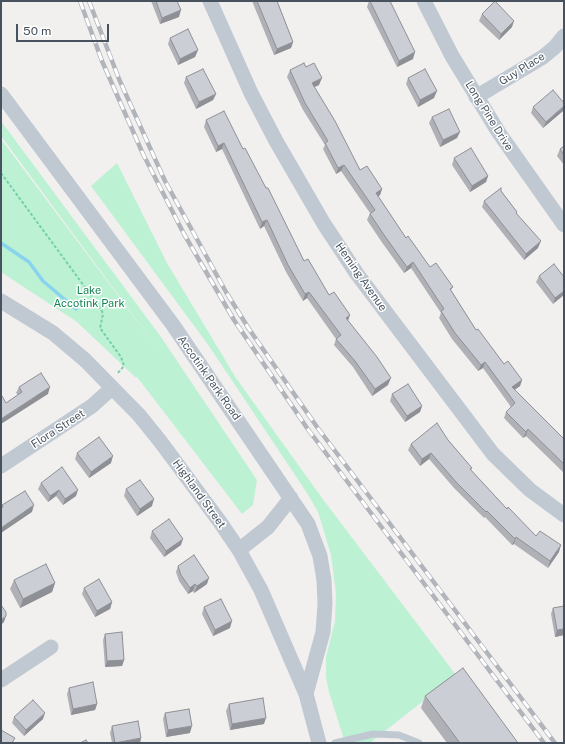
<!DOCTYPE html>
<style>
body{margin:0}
#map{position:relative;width:565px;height:744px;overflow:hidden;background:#f2f0ef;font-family:"Public Sans",sans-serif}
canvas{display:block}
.frame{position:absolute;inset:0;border:2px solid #47525e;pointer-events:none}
.scale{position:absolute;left:16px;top:24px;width:93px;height:18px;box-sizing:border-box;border:2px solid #47525e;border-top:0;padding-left:5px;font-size:12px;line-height:14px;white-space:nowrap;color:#47525e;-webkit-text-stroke:3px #fff;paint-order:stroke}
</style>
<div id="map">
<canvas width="565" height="744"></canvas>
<div class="frame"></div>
<div class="scale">50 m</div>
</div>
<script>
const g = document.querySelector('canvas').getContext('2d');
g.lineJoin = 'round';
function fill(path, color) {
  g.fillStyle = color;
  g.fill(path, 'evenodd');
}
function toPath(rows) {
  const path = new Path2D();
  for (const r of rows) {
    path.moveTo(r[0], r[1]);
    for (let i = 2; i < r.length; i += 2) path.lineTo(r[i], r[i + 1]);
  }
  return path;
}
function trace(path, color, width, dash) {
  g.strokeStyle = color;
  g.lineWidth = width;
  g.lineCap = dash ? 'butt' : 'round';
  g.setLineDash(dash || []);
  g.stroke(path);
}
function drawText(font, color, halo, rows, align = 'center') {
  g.font = font + ' "Public Sans",sans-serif';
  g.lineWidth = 3;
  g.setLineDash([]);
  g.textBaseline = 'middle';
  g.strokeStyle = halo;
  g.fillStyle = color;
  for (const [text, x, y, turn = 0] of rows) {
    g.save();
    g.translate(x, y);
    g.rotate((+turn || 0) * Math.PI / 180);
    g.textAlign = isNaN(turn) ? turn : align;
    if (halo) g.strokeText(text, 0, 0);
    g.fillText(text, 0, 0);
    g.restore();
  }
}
fill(toPath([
 [1,121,161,337,257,480,253,505,242,514,137,377,135,377,77,322,1,272,1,139,164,357,1,136],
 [117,163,167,263,236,378,322,498,456,675,370,743,345,743,329,692,326,677,326,657,335,621,336,594,331,555,318,512,307,493,209,346,91,186]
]), '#bdf1d4');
trace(toPath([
 [1,243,29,262,43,281,76,309]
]), '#88d4ef', 3.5);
trace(toPath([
 [1,173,101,309,103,314,100,328,121,357,124,366,117,374]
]), '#73d0a8', 2, [3, 2]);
trace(toPath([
 [335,743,373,734,399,735,419,743]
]), '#c0c9d2', 7);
trace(toPath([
 [210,1,251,93,276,141,324,224,357,274,493,454,530,490,564,515],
 [424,1,452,56,499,133,564,225],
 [1,94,173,325,308,524,320,556,324,580,325,604,323,632,306,694],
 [476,97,543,57,555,47,564,36],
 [1,301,53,333,85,360,139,415,160,441,220,522,239,550,261,590,306,694,319,743],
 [1,466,92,406,112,388],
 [239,550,268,527,291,498],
 [1,680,51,647]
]), '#c0c9d2', 15);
const rail = toPath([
 [80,1,102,61,143,154,184,234,234,320,307,428,544,743],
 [89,1,119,79,165,181,226,292,249,329,317,427,555,743]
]);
trace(rail, '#b1b4ba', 4.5);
trace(rail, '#fff', 3, [9]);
fill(toPath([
 [151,1,177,1,179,17,160,24],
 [252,1,277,1,293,42,291,48,274,55],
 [369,1,413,59,397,67,367,7],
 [482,14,512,27,499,40,479,21],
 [170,38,198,50,195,57,178,65,168,44],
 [306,67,319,85,314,87,360,170,382,189,380,195,378,196,406,238,430,267,453,287,451,290,476,330,504,364,522,380,520,386,514,390,564,439,564,473,526,436,523,438,504,418,506,412,511,407,483,368,478,371,452,339,439,318,441,313,411,268,404,273,381,241,367,220,370,213,341,171,336,174,323,149,325,145,303,110,287,77,290,70],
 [186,77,216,94,213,100,196,109,184,83],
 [408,78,434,98,418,107,406,84],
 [533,107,563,111,543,128,531,113],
 [432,117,457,138,440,147,429,123],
 [206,120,243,149,266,188,304,261,348,321,388,385,372,396,353,367,334,345,336,339,307,298,303,301,286,272,264,226,260,229,222,149,216,152,204,127],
 [564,146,564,165,557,156,560,149],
 [454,158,488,176,486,182,470,192,452,165],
 [501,191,517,212,516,214,538,248,524,260,482,207,484,201],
 [539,276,564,277,553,304,536,282],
 [19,387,48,394,6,403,18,395,16,393],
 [392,394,422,406,420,412,405,422,390,401],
 [448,440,472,468,471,470,507,509,536,536,559,552,548,568,514,544,512,545,485,517,484,518,454,488,429,459,420,466,408,450,411,444],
 [77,453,111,463,89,478,75,459],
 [41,483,76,496,63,505,56,496,48,502,38,489],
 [126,489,152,506,137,516,124,496],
 [152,531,181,545,164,557,150,538],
 [178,566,207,584,194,593,193,591,188,594,179,581,176,572],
 [14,580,55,583,52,592,20,608,10,589],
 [84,588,112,602,110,609,95,617,82,594],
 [564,606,564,635,555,637,551,614,553,608],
 [204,607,230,628,213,636,202,614],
 [105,634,124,660,122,666,105,667,103,640],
 [69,688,97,704,95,710,71,715,67,694],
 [425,696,518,743,447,743,421,708],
 [229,704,264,724,230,730,226,711],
 [165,713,190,733,166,737,163,719],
 [14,717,43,719,24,736,12,723],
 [112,726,141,738,140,743,112,743,110,733]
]), '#afb1b7');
fill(toPath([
 [181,10,179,17,160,24,162,18],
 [514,21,512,27,499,40,501,34],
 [293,42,291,48,274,55,277,49],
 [198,50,195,57,178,65,180,59],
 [415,52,413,59,397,67,399,61],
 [322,78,319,85,310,89,312,83],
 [437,91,434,98,418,107,420,100],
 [216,94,213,100,196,109,199,102],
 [564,106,563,111,543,128,546,122],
 [460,132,457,138,440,147,443,140],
 [224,143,222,149,216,152,218,146],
 [344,165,341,171,336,174,338,168],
 [488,176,486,182,470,192,472,186],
 [382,189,380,195,374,199,376,193],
 [267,220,264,226,260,229,262,222],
 [541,241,538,248,524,260,526,254],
 [413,262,411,268,404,273,407,267],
 [564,291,564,295,553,304,555,298],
 [309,292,307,298,303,301,305,294],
 [350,315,348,321,346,318],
 [485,362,483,368,478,371,481,365],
 [391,378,388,385,372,396,375,389],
 [522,380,520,386,509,394,512,387],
 [50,387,48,394,1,424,1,419],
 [422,406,420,412,405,422,407,416],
 [528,429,526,436,523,438,526,432],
 [431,453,429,459,420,466,422,459],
 [113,456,111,463,89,478,91,472],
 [59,490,56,496,48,502,50,496],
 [78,490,76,496,63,505,65,499],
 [154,499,152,506,137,516,140,509],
 [34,505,32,512,1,533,1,528],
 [516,537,514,544,512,545],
 [183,539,181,545,164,557,166,551],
 [561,545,559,552,548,568,550,561],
 [209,578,207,584,194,593,197,586],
 [55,583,52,592,20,608,23,599],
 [195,584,193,591,188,594,190,588],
 [112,602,110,609,95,617,97,611],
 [6,616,4,622,1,625,1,620],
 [232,621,230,628,213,636,215,630],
 [564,629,564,635,555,637,557,630],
 [124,660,122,666,105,667,107,661],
 [97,704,95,710,71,715,73,709],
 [45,713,43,719,24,736,26,730],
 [266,718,264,724,230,730,232,724],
 [192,726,190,733,166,737,168,730],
 [141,738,140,743,117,743]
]), '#8e9095');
const building = toPath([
 [156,1,177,1,181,10,162,18,156,1],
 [257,1,277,1,293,42,277,49,257,1],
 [370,1,390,1,415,52,399,61,370,1],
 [495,1,514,21,501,34,482,14,495,1],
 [188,29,198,50,180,59,170,38,188,29],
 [304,63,306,67,314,63,322,78,312,83,335,121,360,170,367,166,382,189,376,193,406,238,408,236,430,267,436,263,453,287,450,289,476,330,478,329,504,364,508,361,522,380,512,387,564,439,564,464,528,429,526,432,506,412,515,403,485,362,481,365,455,333,441,311,444,309,413,262,407,267,384,235,370,214,375,210,344,165,338,168,325,143,328,141,305,103,290,70,304,63],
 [203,69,216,94,199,102,186,77,203,69],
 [425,69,437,91,420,100,408,78,425,69],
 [553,90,564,103,564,106,546,122,533,107,553,90],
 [449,109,460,132,443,140,432,117,449,109],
 [224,111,243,149,245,148,266,188,268,188,304,261,308,259,329,295,334,292,350,315,346,318,377,357,391,378,375,389,355,361,336,339,341,335,309,292,305,294,288,265,267,220,262,222,224,143,218,146,206,120,224,111],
 [564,146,564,155,560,149,564,146],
 [471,148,488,176,472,186,454,158,471,148],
 [501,188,501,191,517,212,516,213,541,241,526,254,484,201,501,188],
 [554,264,564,277,564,291,555,298,539,276,554,264],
 [41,373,50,387,1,419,1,397,2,396,6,403,22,392,19,387,41,373],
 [408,384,422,406,407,416,392,394,408,384],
 [437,423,448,440,472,468,470,469,507,509,508,507,536,536,540,531,561,545,550,561,516,537,515,539,487,511,486,512,456,482,431,453,422,459,411,444,437,423],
 [99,437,113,456,91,472,77,453,99,437],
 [62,467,78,490,65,499,59,490,50,496,41,483,62,467],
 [140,480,154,499,140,509,126,489,140,480],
 [25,491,34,505,1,528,1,508,3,507,2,505,25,491],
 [169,519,183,539,166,551,152,531,169,519],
 [194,555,209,578,197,586,195,584,190,588,181,575,178,566,194,555],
 [46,564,55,583,23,599,14,580,46,564],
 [99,579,112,602,97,611,84,588,99,579],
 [221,599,232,621,215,630,204,607,221,599],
 [1,605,6,612,6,616,1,620,1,605],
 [564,606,564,629,557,630,553,608,564,606],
 [122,632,124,660,107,661,105,634,122,632],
 [463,668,518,743,460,743,425,696,463,668],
 [93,682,97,704,73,709,69,688,93,682],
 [263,698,266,718,232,724,229,704,263,698],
 [33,700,45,713,26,730,14,717,33,700],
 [189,709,192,726,168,730,165,713,189,709],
 [138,721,141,738,115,743,112,726,138,721],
 [1,730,15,738,12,743,1,743,1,730],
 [86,740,88,743,80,743,86,740]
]);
fill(building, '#cbced5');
trace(building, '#8e9095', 1);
drawText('11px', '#47525e', '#fff', [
 ["Guy Place",522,69,-32],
 ["Long Pine Drive",489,116,58],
 ["Heming Avenue",361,277,55],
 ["Accotink Park Road",209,378,55],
 ["Flora Street",58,429,-33],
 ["Highland Street",199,494,54]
]);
drawText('11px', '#148352', '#fff', [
 ["Lake",89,291],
 ["Accotink Park",89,304]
]);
</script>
